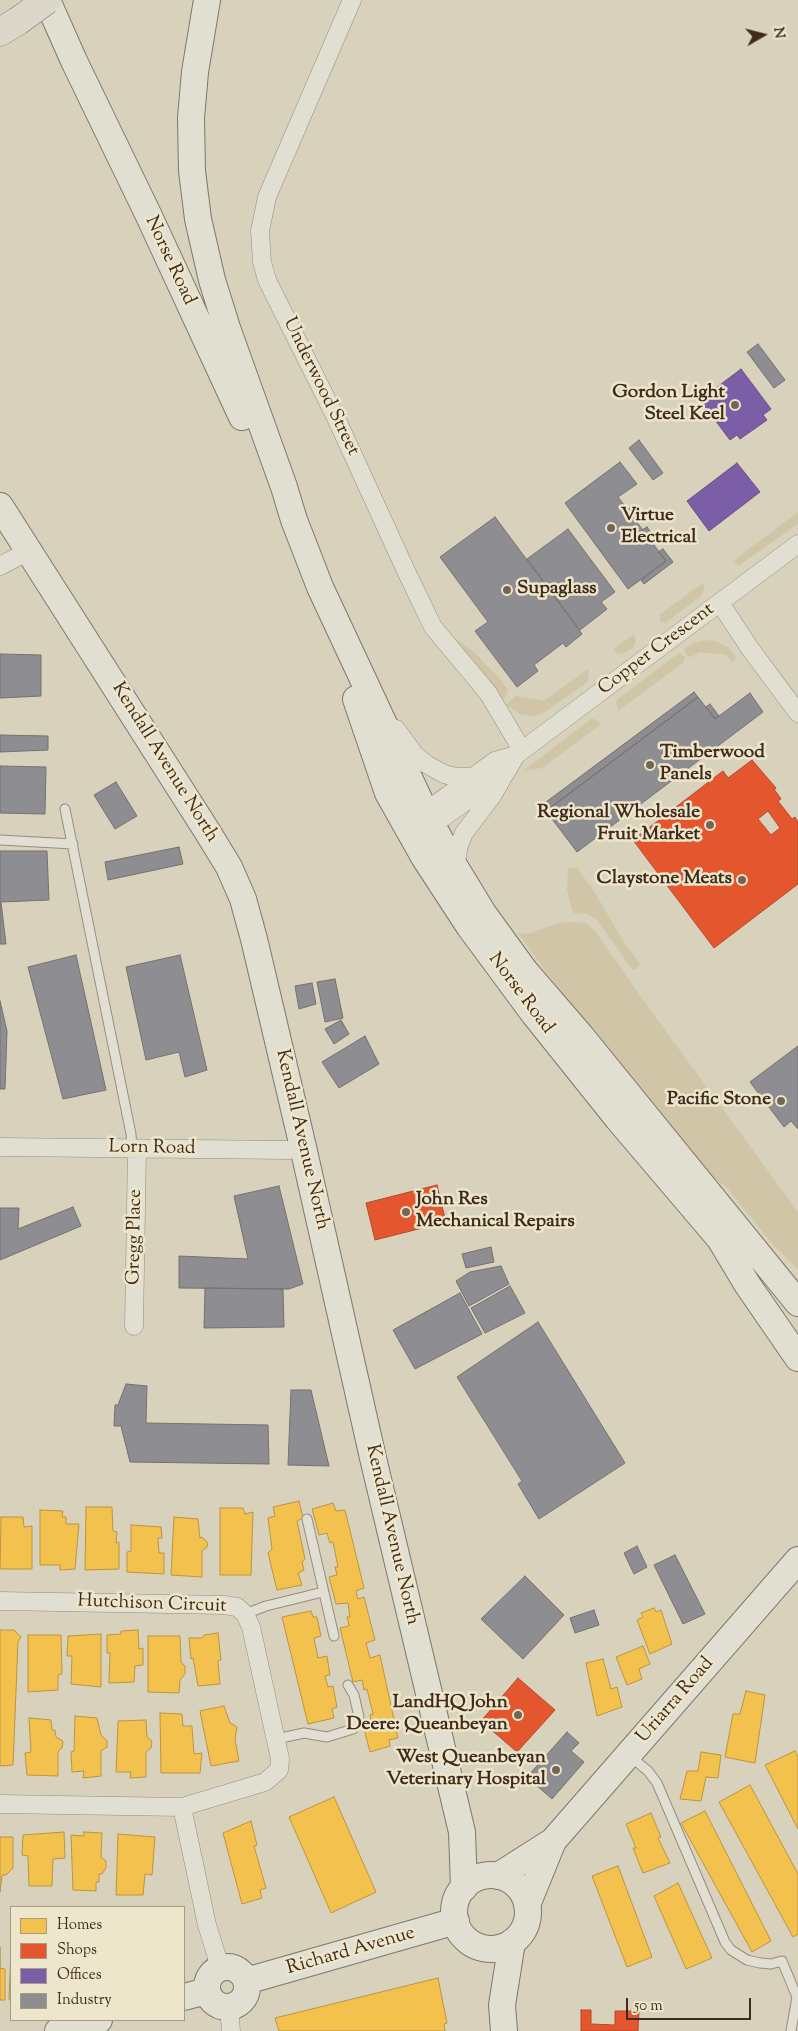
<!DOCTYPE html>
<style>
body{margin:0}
#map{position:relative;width:798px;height:2031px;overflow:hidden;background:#d8d2bc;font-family:"Sorts Mill Goudy",serif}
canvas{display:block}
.legend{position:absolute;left:10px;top:1906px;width:175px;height:115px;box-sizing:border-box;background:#eee6cb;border:1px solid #a89b85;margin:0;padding:6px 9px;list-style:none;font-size:15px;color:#3f2b1d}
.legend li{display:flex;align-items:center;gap:10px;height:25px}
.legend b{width:25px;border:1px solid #a89b85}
.north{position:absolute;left:738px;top:10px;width:50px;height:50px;-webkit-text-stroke:4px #eee6cb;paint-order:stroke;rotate:82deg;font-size:14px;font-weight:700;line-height:20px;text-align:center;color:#3f2b1d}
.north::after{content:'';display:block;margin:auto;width:18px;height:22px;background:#3f2b1d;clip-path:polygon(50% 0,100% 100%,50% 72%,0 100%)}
.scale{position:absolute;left:626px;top:1998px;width:125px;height:22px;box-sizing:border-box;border:2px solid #3f2b1d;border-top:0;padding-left:6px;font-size:15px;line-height:18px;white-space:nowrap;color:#3f2b1d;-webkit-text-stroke:4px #eee6cb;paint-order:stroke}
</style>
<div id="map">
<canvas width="798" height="2031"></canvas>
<ul class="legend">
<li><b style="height:14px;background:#f2c14e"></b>Homes</li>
<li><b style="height:14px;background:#e4572e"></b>Shops</li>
<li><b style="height:14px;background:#7b5ea7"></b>Offices</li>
<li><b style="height:14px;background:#8d8d92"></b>Industry</li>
</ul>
<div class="north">N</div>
<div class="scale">50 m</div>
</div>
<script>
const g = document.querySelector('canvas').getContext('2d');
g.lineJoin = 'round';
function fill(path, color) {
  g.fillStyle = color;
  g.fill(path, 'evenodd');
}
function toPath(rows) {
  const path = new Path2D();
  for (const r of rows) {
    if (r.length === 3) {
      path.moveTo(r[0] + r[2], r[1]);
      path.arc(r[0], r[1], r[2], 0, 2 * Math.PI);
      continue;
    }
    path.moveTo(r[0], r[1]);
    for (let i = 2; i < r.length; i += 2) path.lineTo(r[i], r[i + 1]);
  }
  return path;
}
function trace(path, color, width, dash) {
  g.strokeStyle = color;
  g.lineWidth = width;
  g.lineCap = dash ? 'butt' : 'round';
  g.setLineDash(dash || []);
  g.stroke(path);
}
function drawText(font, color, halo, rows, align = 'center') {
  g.font = font + ' "Sorts Mill Goudy",serif';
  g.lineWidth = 5;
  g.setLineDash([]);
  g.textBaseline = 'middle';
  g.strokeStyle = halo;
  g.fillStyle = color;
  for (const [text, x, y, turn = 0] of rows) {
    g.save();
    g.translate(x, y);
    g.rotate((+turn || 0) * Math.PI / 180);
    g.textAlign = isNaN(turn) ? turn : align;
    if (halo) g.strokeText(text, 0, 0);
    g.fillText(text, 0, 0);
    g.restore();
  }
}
fill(toPath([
 [798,512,798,524,738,566,734,560],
 [703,583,704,589,701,596,665,623,661,622,659,615],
 [634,634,636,641,633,648,623,654,616,653,614,649],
 [453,637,473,651,502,681,508,690,505,698,502,698,487,677],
 [706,640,718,642,728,647,736,657,735,660,732,662,726,655,700,652,691,657,687,656,684,649,696,642],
 [679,653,685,657,684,662,618,711,616,702,618,699],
 [588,669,589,678,586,683,545,712,535,716,522,715,506,705,515,696,544,701],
 [591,719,594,719,601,724,542,768,523,771],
 [568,868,577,868,594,891,622,939,640,964,636,969,632,969,597,920,588,914,573,913,567,890],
 [572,922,586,923,595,931,649,1008,798,1212,798,1269,775,1247,727,1188,696,1163,569,1003,518,933,528,934,559,923]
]), '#d0c5a7');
const homes = toPath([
 [299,1501,303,1518,297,1521,305,1559,302,1562,304,1570,298,1573,302,1585,277,1590,268,1553,272,1549,268,1518,275,1516,273,1507,299,1501],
 [333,1503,336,1511,345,1510,364,1588,356,1591,358,1599,364,1597,375,1640,366,1643,370,1658,380,1655,398,1738,389,1740,390,1746,370,1752,363,1725,371,1722,370,1715,373,1714,367,1689,364,1690,362,1680,353,1682,340,1628,349,1626,347,1617,350,1617,348,1603,336,1604,329,1577,337,1575,335,1567,338,1567,333,1542,330,1543,327,1533,319,1535,312,1509,333,1503],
 [86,1507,112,1507,113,1531,117,1532,116,1543,119,1542,119,1569,85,1570,86,1507],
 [220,1508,243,1508,245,1514,253,1512,251,1575,220,1575,220,1508],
 [40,1510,63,1511,62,1517,66,1517,66,1524,79,1524,75,1569,60,1570,60,1565,40,1565,40,1510],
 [1,1517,23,1517,24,1527,32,1526,32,1569,0,1569,1,1517],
 [174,1517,198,1519,200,1538,202,1537,208,1543,207,1547,202,1551,202,1577,171,1575,174,1517],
 [131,1525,161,1527,162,1538,158,1538,159,1553,164,1553,164,1574,127,1572,127,1552,131,1551,131,1525],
 [654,1608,656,1612,661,1610,672,1644,650,1654,637,1620,643,1617,641,1613,654,1608],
 [311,1611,313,1617,317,1617,321,1636,314,1638,318,1658,327,1656,330,1675,325,1676,328,1687,333,1686,337,1707,332,1709,334,1718,308,1724,282,1617,311,1611],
 [0,1630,14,1630,21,1637,18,1642,13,1765,0,1766,0,1630],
 [138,1630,139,1649,143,1648,143,1665,135,1666,134,1682,109,1683,110,1653,107,1653,107,1635,121,1634,121,1631,138,1630],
 [218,1633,221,1660,218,1661,220,1684,198,1686,193,1658,191,1659,189,1638,202,1638,204,1635,218,1633],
 [101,1634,101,1687,71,1684,72,1656,67,1656,68,1636,101,1634],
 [28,1635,61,1635,62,1674,58,1675,58,1690,28,1692,28,1635],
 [148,1636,180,1636,181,1662,185,1666,185,1674,180,1680,179,1693,148,1692,148,1636],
 [643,1646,650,1664,639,1669,642,1679,627,1685,616,1657,643,1646],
 [603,1659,611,1689,617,1687,622,1707,597,1716,586,1663,603,1659],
 [746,1691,765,1695,755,1763,725,1757,733,1714,740,1714,746,1691],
 [224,1706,230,1723,237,1727,235,1739,239,1761,211,1766,200,1711,224,1706],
 [160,1713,182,1714,183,1726,192,1726,194,1754,202,1753,200,1773,161,1773,160,1713],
 [75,1716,97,1718,101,1735,107,1741,107,1747,101,1751,101,1776,83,1778,84,1771,72,1772,71,1752,74,1751,75,1716],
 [29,1718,51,1720,52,1730,55,1730,56,1737,63,1741,62,1748,58,1752,58,1776,27,1775,25,1753,31,1752,29,1718],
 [146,1720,147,1737,152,1741,151,1748,146,1752,146,1777,130,1778,131,1772,116,1772,118,1721,146,1720],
 [795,1751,798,1757,798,1829,765,1765,795,1751],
 [701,1752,721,1755,718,1778,706,1777,701,1801,680,1799,687,1771,698,1771,701,1752],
 [750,1785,798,1874,798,1934,793,1937,719,1802,750,1785],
 [334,1797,376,1892,331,1913,289,1817,334,1797],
 [705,1811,771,1941,752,1952,681,1823,705,1811],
 [651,1813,661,1837,658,1838,670,1863,643,1873,633,1848,636,1848,626,1824,651,1813],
 [251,1821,257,1845,254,1846,266,1888,260,1890,262,1898,242,1904,223,1833,251,1821],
 [64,1832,65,1858,53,1859,52,1886,29,1886,28,1856,22,1855,23,1835,64,1832],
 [84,1832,102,1833,101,1857,106,1861,106,1868,102,1874,99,1874,99,1882,96,1882,96,1891,73,1890,71,1835,84,1836,84,1832],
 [118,1834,155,1837,152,1875,145,1874,143,1895,116,1895,118,1834],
 [0,1837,13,1837,13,1868,6,1875,2,1875,0,1892,0,1837],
 [618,1866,652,1957,627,1967,592,1876,618,1866],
 [678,1883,712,1958,686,1969,654,1896,678,1883],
 [0,1947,0,1968,5,1969,5,2000,0,2000,0,1947],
 [11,1948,11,2000,9,2000,11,1948],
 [438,1978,447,2023,444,2024,445,2031,279,2031,275,2018,438,1978]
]);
fill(homes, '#f2c14e');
trace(homes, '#bc943f', 1);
const shops = toPath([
 [752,760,776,788,774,789,781,799,778,801,792,819,795,817,798,822,798,884,714,948,633,840,723,771,728,778,752,760],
 [768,811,780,828,771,835,758,819,768,811],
 [437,1185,446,1222,375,1240,366,1203,437,1185],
 [518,1678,555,1710,517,1752,481,1721,518,1678],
 [581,2010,591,2010,591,2024,615,2025,615,2011,639,2011,638,2031,581,2031,581,2010]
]);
fill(shops, '#e4572e');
trace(shops, '#b24a29', 1);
const offices = toPath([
 [741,369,771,409,763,415,767,420,740,439,737,435,730,440,700,400,741,369],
 [737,463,760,492,709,531,687,501,737,463]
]);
fill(offices, '#7b5ea7');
trace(offices, '#694f7e', 1);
const industry = toPath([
 [758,344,785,380,774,388,747,352,758,344],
 [639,440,663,473,653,480,629,448,639,440],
 [620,462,637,484,618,497,666,561,628,589,565,503,620,462],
 [631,506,639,517,635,520,627,509,631,506],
 [495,517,582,634,566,647,563,643,534,665,538,671,517,687,475,631,488,622,440,557,495,517],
 [647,527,655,538,650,541,642,530,647,527],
 [568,529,615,592,601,602,607,609,580,630,527,559,568,529],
 [663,549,673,562,644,584,641,580,666,561,658,552,663,549],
 [0,654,41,655,41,696,0,698,0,654],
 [694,692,698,697,546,811,542,805,694,692],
 [750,693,763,712,577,852,546,811,698,697,715,719,750,693],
 [710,704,719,716,715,719,706,707,710,704],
 [0,735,48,736,48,750,0,752,0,735],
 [0,766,46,767,45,814,0,813,0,766],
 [116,782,137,816,115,829,94,795,116,782],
 [179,847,183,864,108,880,105,862,179,847],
 [0,851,47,851,49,900,1,902,6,944,0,944,0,851],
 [76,955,106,1090,63,1099,28,967,76,955],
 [180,955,207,1070,185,1077,179,1052,146,1060,126,967,180,955],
 [335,979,343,1018,325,1022,317,982,335,979],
 [312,983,316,1004,299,1009,295,986,312,983],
 [0,1001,7,1031,5,1089,0,1089,0,1001],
 [341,1020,349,1034,334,1044,325,1029,341,1020],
 [365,1036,379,1064,339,1088,322,1062,365,1036],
 [798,1046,798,1129,791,1121,784,1127,750,1082,798,1046],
 [279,1186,303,1284,289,1289,179,1288,179,1256,248,1259,234,1196,279,1186],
 [73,1207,81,1226,0,1260,0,1208,19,1208,18,1229,73,1207],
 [491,1247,494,1262,466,1268,462,1254,491,1247],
 [501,1266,509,1284,469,1306,456,1281,470,1272,501,1266],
 [510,1286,525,1313,485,1333,471,1308,510,1286],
 [205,1288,283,1289,284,1327,204,1328,205,1288],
 [460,1293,482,1334,415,1369,393,1330,460,1293],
 [538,1322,625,1463,539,1519,518,1484,522,1481,457,1377,538,1322],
 [126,1384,147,1386,146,1423,268,1425,269,1464,130,1462,121,1426,114,1426,115,1405,118,1405,126,1384],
 [291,1390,311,1390,329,1466,288,1465,291,1390],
 [637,1546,647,1567,634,1574,624,1553,637,1546],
 [675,1555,705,1614,683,1624,654,1565,675,1555],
 [525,1576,564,1615,523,1659,481,1619,525,1576],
 [594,1610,599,1625,575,1633,570,1618,594,1610],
 [567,1732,579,1743,571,1751,584,1762,552,1799,527,1777,567,1732]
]);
fill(industry, '#8d8d92');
trace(industry, '#76706f', 1);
const lane = toPath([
 [65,809,131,1134,132,1148],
 [0,840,73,844],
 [307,1519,334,1636],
 [245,1614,266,1606,323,1592],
 [276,1739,304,1733,327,1737,353,1729,359,1717,354,1695,348,1685],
 [631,1757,648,1771,657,1783,725,1942,731,1950,747,1960,760,1963,771,1964,782,1961,797,1997,791,2031]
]);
const street = toPath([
 [352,0,267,197,260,231,262,262,267,280,337,420,407,573,433,627,488,693,522,750],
 [0,566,29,551],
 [720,603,751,650,798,713],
 [396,729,415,755,426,764,444,774,456,777,474,777],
 [425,812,495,761,516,755,798,544],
 [432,825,505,774,516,755],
 [455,867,459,845,464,833,492,796,502,779],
 [0,1147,289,1150,303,1147],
 [134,1326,137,1149],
 [0,1601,224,1605,237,1607,245,1614,251,1627,280,1759,279,1770,265,1782,182,1807,0,1804],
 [182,1807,207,1925,220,1967],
 [229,2007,231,2031]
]);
const secondary = toPath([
 [47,0,74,61,148,214,242,417],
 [207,0,195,72,191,118,192,171,198,219,212,280,227,328,284,487,294,520,320,587,425,812,455,867,483,913,525,971,581,1036,798,1303],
 [0,506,207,831,229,867,243,899,254,939,303,1147,373,1458,462,1832,464,1888],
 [356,699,388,793,424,857,469,926,534,1014,618,1119,720,1239,747,1284,798,1358],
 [491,1912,37],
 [498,1876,553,1841,798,1560],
 [527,1905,553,1841],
 [227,1987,20],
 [246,1981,456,1921],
 [184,1997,207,1991],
 [58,2031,99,2020],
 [504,2031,502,2005,512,1942]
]);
const highway = toPath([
 [0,32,18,21]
]);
trace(lane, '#948d80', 11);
trace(street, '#948d80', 19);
trace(secondary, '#7e776b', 28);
trace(highway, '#7e776b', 29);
trace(lane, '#e1ded2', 9);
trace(street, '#e1ded2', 18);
trace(secondary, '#e1ded2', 26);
trace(highway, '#dbd8cb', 28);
const highwayBridge = toPath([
 [18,21,47,0]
]);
trace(highwayBridge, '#7e776b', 29, []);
trace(highwayBridge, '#dbd8cb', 28);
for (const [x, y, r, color] of [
 [735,405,5,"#756555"],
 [611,528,5,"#756555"],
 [507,590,5,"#756555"],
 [650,765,5,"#756555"],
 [710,825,5,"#756555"],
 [742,880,5,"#756555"],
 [781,1101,5,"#756555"],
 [406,1212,5,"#756555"],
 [518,1715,5,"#756555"],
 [556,1770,5,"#756555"]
]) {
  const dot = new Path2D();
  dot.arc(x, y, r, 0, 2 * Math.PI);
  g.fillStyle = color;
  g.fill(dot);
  trace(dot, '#eee6cb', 2);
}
drawText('19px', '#3f2b1d', '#eee6cb', [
 ["Norse Road",169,261,65],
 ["Underwood Street",320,387,64],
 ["Copper Crescent",657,650,-37],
 ["Kendall Avenue North",164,763,58],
 ["Norse Road",520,994,53],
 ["Kendall Avenue North",301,1140,77],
 ["Lorn Road",152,1149,1],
 ["Gregg Place",136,1237,-89],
 ["Kendall Avenue North",391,1535,77],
 ["Hutchison Circuit",152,1605,2],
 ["Uriarra Road",676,1701,-49],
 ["Richard Avenue",351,1952,-16]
]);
drawText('bold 19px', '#3f2b1d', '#eee6cb', [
 ["Gordon Light",725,394],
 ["Steel Keel",725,416],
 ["Virtue",621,517,"left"],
 ["Electrical",621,539,"left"],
 ["Supaglass",517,590,"left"],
 ["Timberwood",660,754,"left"],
 ["Panels",660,776,"left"],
 ["Regional Wholesale",700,814],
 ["Fruit Market",700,836],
 ["Claystone Meats",732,880],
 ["Pacific Stone",771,1101],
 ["John Res",416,1201,"left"],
 ["Mechanical Repairs",416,1223,"left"],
 ["LandHQ John",508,1704],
 ["Deere: Queanbeyan",508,1726],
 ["West Queanbeyan",546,1759],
 ["Veterinary Hospital",546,1781]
], 'right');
</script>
